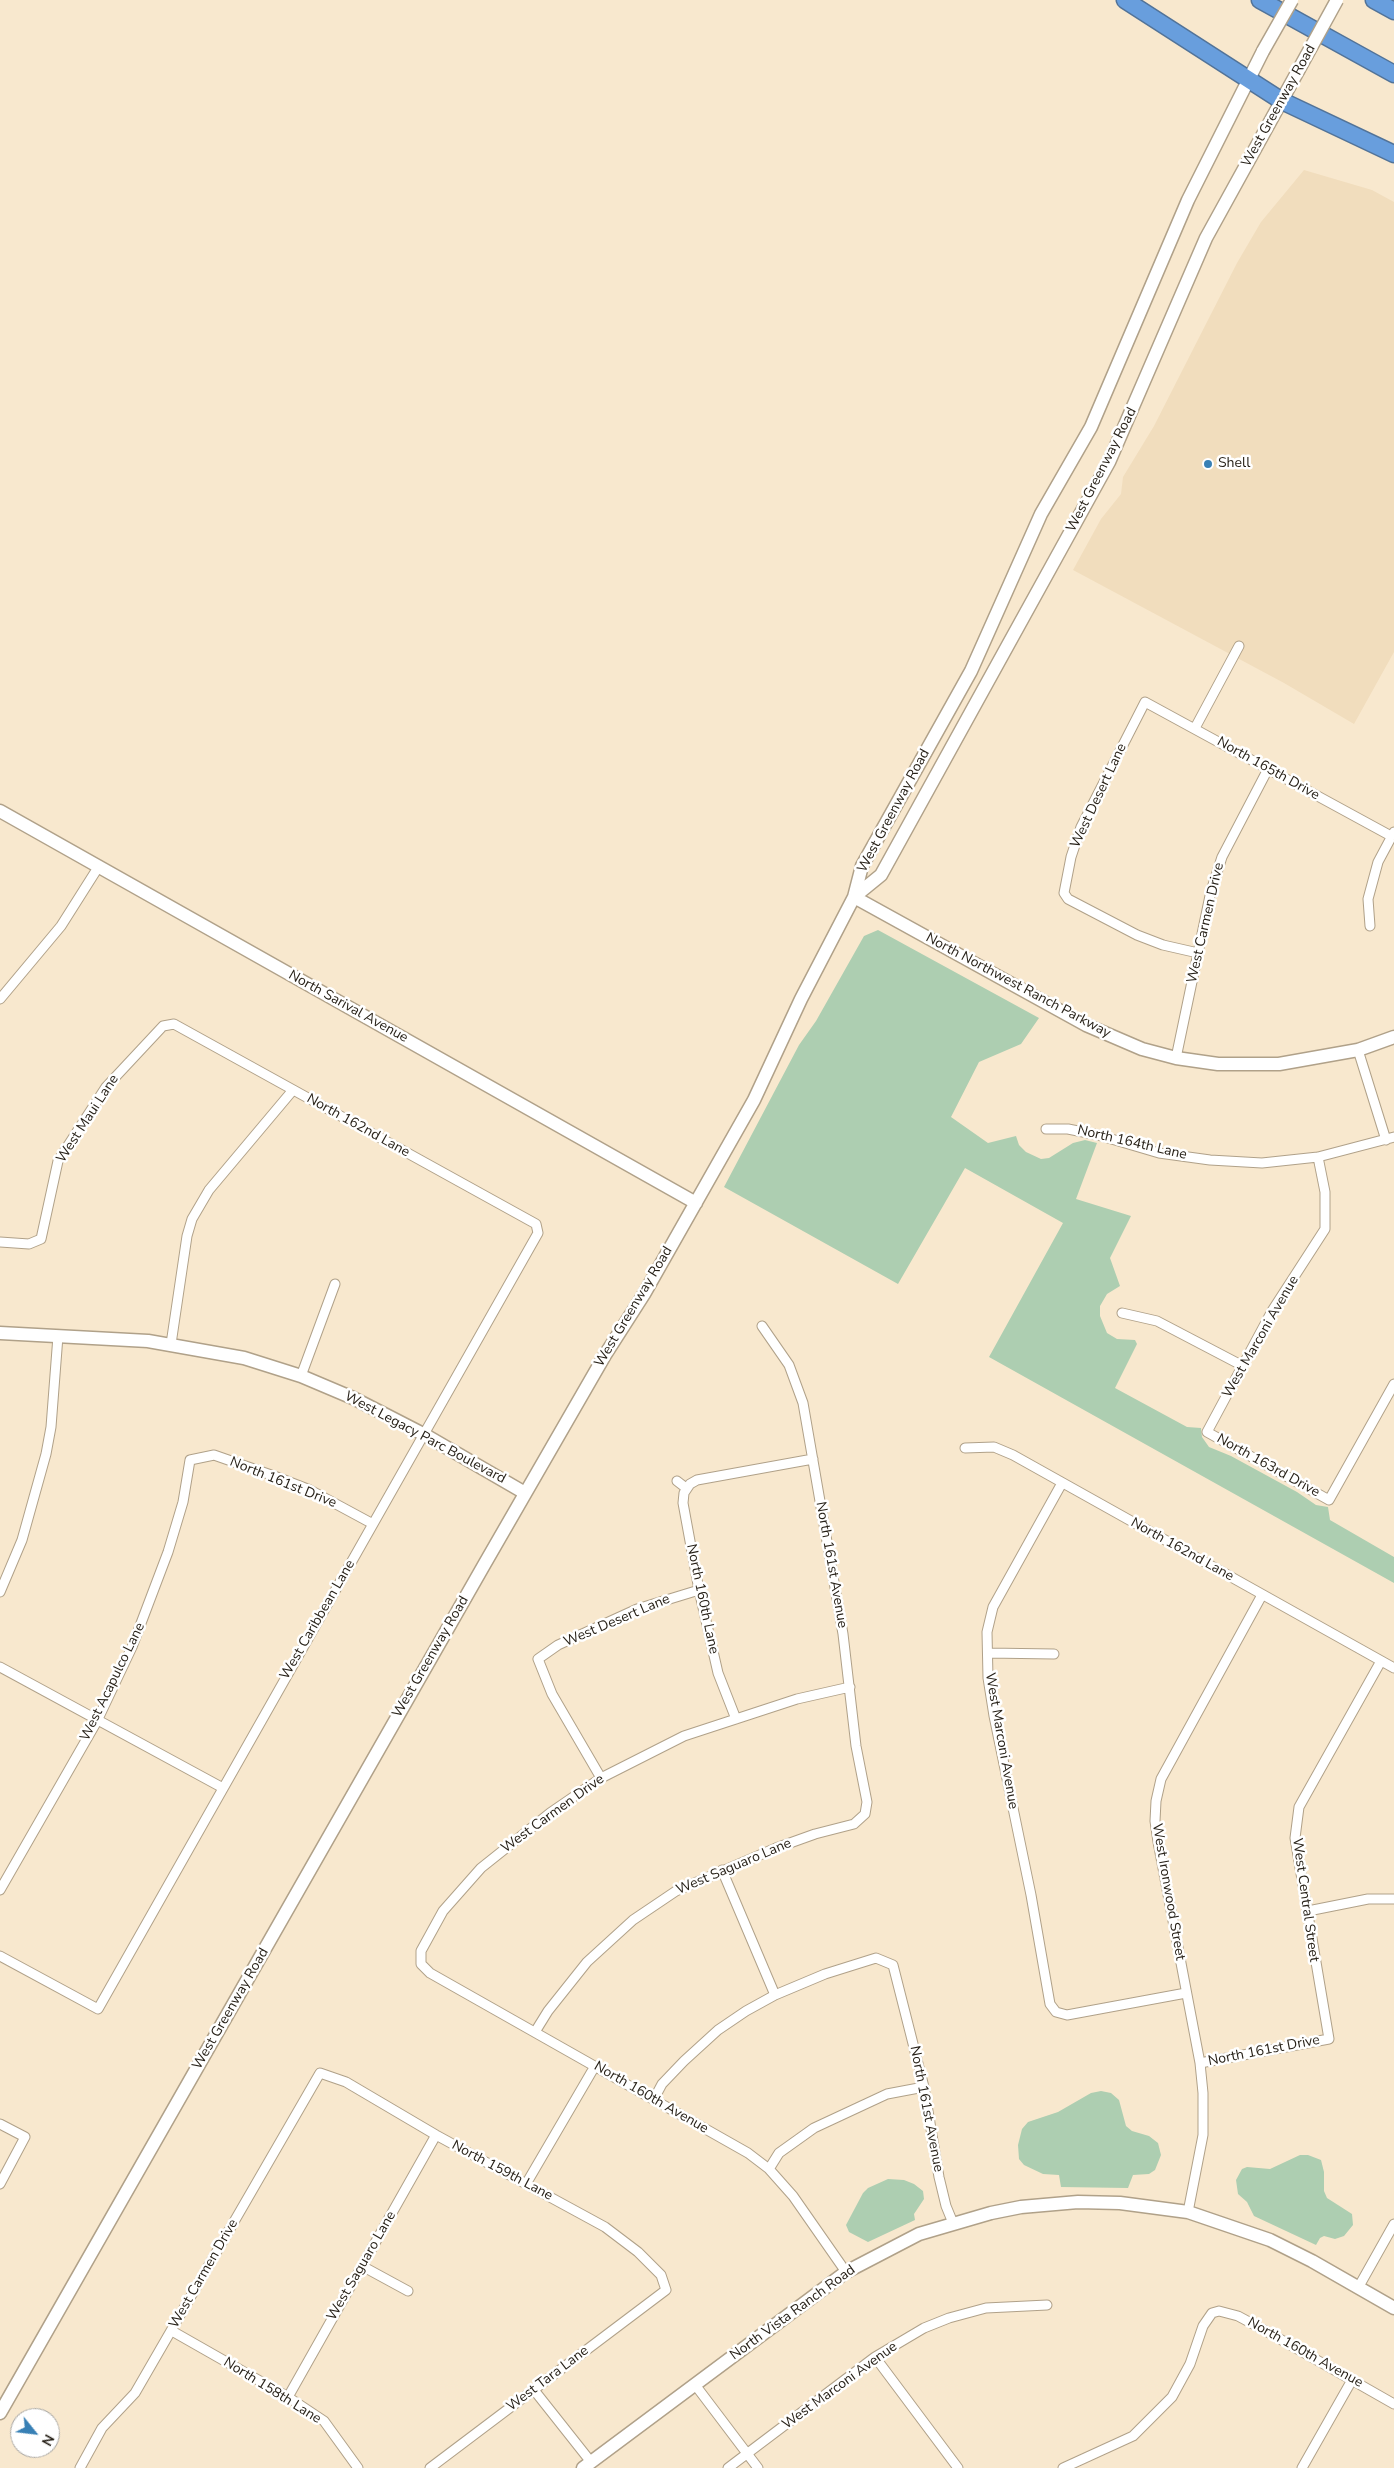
<!DOCTYPE html>
<style>
body{margin:0}
#map{position:relative;width:1394px;height:2468px;overflow:hidden;background:#f8e8ce;font-family:"Nunito Sans",sans-serif}
canvas{display:block}
.north{position:absolute;left:10px;top:2408px;width:50px;height:50px;box-sizing:border-box;background:#fff;border:1px solid #a9a7a3;border-radius:50%;rotate:119deg;font-size:14px;font-weight:700;line-height:20px;text-align:center;color:#282219}
.north::after{content:'';display:block;margin:auto;width:18px;height:22px;background:#3880b5;clip-path:polygon(50% 0,100% 100%,50% 72%,0 100%)}
</style>
<div id="map">
<canvas width="1394" height="2468"></canvas>
<div class="north">N</div>
</div>
<script>
const g = document.querySelector('canvas').getContext('2d');
g.lineJoin = 'round';
function fill(path, color) {
  g.fillStyle = color;
  g.fill(path, 'evenodd');
}
function toPath(rows) {
  const path = new Path2D();
  for (const r of rows) {
    path.moveTo(r[0], r[1]);
    for (let i = 2; i < r.length; i += 2) path.lineTo(r[i], r[i + 1]);
  }
  return path;
}
function trace(path, color, width, dash) {
  g.strokeStyle = color;
  g.lineWidth = width;
  g.lineCap = dash ? 'butt' : 'round';
  g.setLineDash(dash || []);
  g.stroke(path);
}
function drawText(font, color, halo, rows, align = 'center') {
  g.font = font + ' "Nunito Sans",sans-serif';
  g.lineWidth = 5;
  g.setLineDash([]);
  g.textBaseline = 'middle';
  g.strokeStyle = halo;
  g.fillStyle = color;
  for (const [text, x, y, turn = 0] of rows) {
    g.save();
    g.translate(x, y);
    g.rotate((+turn || 0) * Math.PI / 180);
    g.textAlign = isNaN(turn) ? turn : align;
    if (halo) g.strokeText(text, 0, 0);
    g.fillText(text, 0, 0);
    g.restore();
  }
}
fill(toPath([
 [1304,170,1372,190,1394,202,1394,652,1354,724,1284,683,1073,570,1101,519,1121,494,1123,477,1154,426,1237,263,1261,222]
]), '#f1ddbd');
fill(toPath([
 [878,930,1039,1018,1021,1044,979,1062,951,1117,988,1143,1016,1136,1019,1145,1026,1152,1041,1159,1049,1158,1073,1143,1085,1140,1097,1143,1076,1199,1131,1216,1110,1258,1120,1286,1107,1294,1100,1306,1100,1316,1107,1333,1117,1339,1135,1340,1137,1344,1115,1388,1187,1427,1201,1428,1202,1437,1209,1447,1231,1456,1297,1492,1316,1505,1328,1507,1330,1520,1394,1557,1394,1583,989,1357,1063,1223,965,1168,898,1284,724,1187,799,1045,816,1021,864,936],
 [1101,2091,1111,2093,1119,2100,1126,2126,1132,2131,1149,2136,1158,2143,1161,2155,1155,2170,1149,2174,1133,2175,1128,2188,1061,2187,1059,2175,1043,2174,1024,2165,1019,2159,1018,2145,1022,2129,1028,2122,1058,2112,1091,2093],
 [1300,2155,1308,2155,1321,2160,1324,2172,1324,2191,1327,2198,1352,2214,1353,2225,1344,2236,1335,2239,1324,2236,1320,2238,1316,2245,1254,2216,1247,2202,1238,2194,1236,2180,1242,2169,1247,2167,1270,2169],
 [888,2179,904,2180,914,2184,923,2191,924,2199,914,2214,915,2220,868,2242,849,2232,846,2225,863,2193,868,2188]
]), '#adceb1');
const street = toPath([
 [1195,728,1239,646],
 [1370,926,1368,899,1378,862,1394,832],
 [1198,953,1163,945,1137,935,1068,899,1064,893,1071,857,1081,827,1145,702,1391,836],
 [0,999,61,926,99,866],
 [1358,1050,1386,1140],
 [1176,1058,1211,891,1222,857,1268,769],
 [1046,1129,1068,1129,1098,1135,1159,1153,1210,1160,1262,1163,1318,1157,1394,1137],
 [1318,1157,1325,1192,1325,1229,1272,1311,1207,1432,1329,1500,1394,1384],
 [0,1242,29,1244,41,1239,58,1161,106,1087,163,1026,174,1024,536,1224,538,1233,98,2009,0,1956],
 [1122,1313,1157,1321,1243,1366],
 [171,1344,187,1236,192,1219,209,1190,293,1090],
 [301,1376,335,1284],
 [965,1448,994,1447,1013,1455,1394,1668],
 [677,1481,686,1488],
 [1062,1483,993,1607,987,1632,988,1678,994,1716,1031,1895,1050,2004,1056,2012,1067,2015,1186,1993],
 [0,1592,22,1540,46,1454,51,1427,58,1336],
 [988,1653,1054,1654],
 [0,1667,223,1788],
 [736,1719,718,1673,699,1590,683,1503,684,1493,690,1484,697,1480,813,1459],
 [601,1778,552,1694,538,1659,558,1645,637,1609,699,1590],
 [722,1870,775,1995],
 [0,1890,97,1721,132,1647,168,1552,183,1502,190,1460,214,1455,274,1476,310,1490,373,1524],
 [1308,1911,1368,1899,1394,1899],
 [535,2032,548,2011,587,1962,633,1920,676,1891,776,1848,815,1834,854,1824,865,1814,867,1802,856,1746,843,1634,803,1403,789,1365,762,1326],
 [1200,2063,1329,2039,1295,1838,1299,1807,1381,1661],
 [654,2099,662,2084,684,2061,718,2030,746,2011,775,1995,825,1974,876,1958,893,1965,924,2087,939,2177,946,2206,953,2223],
 [0,2124,25,2137,0,2184],
 [769,2169,779,2153,814,2128,887,2094,924,2087],
 [526,2184,595,2066],
 [1188,2212,1203,2135,1203,2093,1200,2063,1158,1842,1155,1821,1156,1801,1161,1779,1262,1595],
 [362,2266,408,2291],
 [846,2272,793,2196,769,2169,748,2153,430,1973,421,1964,421,1951,443,1911,481,1868,550,1813,601,1778,684,1736,797,1699,850,1687],
 [1358,2288,1394,2224],
 [172,2331,288,2397,324,2421,358,2468],
 [875,2357,958,2468],
 [696,2386,758,2468],
 [534,2390,591,2462],
 [288,2397,436,2135],
 [80,2468,102,2428,135,2393,320,2073,346,2082,436,2135,605,2227,638,2252,661,2275,666,2290,430,2468],
 [728,2468,875,2357,924,2328,949,2318,986,2308,1047,2305],
 [1063,2468,1133,2436,1172,2397,1190,2364,1203,2326,1212,2313,1219,2311,1238,2316,1264,2330,1394,2404],
 [1302,2468,1352,2380]
]);
const secondary = toPath([
 [0,811,696,1203],
 [854,897,881,875,1109,462,1206,238,1298,71],
 [854,897,1086,1025,1142,1049,1176,1058,1218,1064,1279,1064,1358,1050,1394,1037],
 [0,1333,148,1341,244,1358,301,1376,353,1398,425,1435,525,1493],
 [0,2413,484,1565,605,1355,644,1294,754,1100,801,999,854,897,862,866,971,671,1041,514,1091,427,1188,200,1263,51],
 [583,2468,846,2272,919,2234,991,2213,1021,2207,1078,2202,1120,2203,1188,2212,1270,2240,1312,2261,1394,2308]
]);
const highway = toPath([
 [1125,0,1282,101,1394,154],
 [1260,0,1394,74],
 [1374,0,1394,11]
]);
trace(street, '#b0a189', 11);
trace(secondary, '#b0a189', 15);
trace(highway, '#527398', 19);
trace(street, '#fff', 9);
trace(secondary, '#fff', 12);
trace(highway, '#689edd', 16);
const secondaryBridge = toPath([
 [1263,51,1292,0],
 [1298,71,1337,0]
]);
trace(secondaryBridge, '#b0a189', 15, []);
trace(secondaryBridge, '#fff', 12);
for (const [x, y, r, color] of [
 [1208,464,5,"#3880b5"]
]) {
  const dot = new Path2D();
  dot.arc(x, y, r, 0, 2 * Math.PI);
  g.fillStyle = color;
  g.fill(dot);
  trace(dot, '#fff', 2);
}
drawText('14px', '#282219', '#fff', [
 ["West Greenway Road",1279,106,-61],
 ["West Greenway Road",1102,470,-63],
 ["North 165th Drive",1268,769,29],
 ["West Desert Lane",1099,796,-65],
 ["West Greenway Road",894,811,-62],
 ["West Carmen Drive",1206,923,-77],
 ["North Northwest Ranch Parkway",1018,986,28],
 ["North Sarival Avenue",348,1007,29],
 ["West Maui Lane",88,1119,-57],
 ["North 162nd Lane",358,1126,29],
 ["North 164th Lane",1132,1143,13],
 ["West Greenway Road",634,1307,-59],
 ["West Marconi Avenue",1261,1337,-60],
 ["West Legacy Parc Boulevard",425,1438,28],
 ["North 163rd Drive",1268,1466,29],
 ["North 161st Drive",283,1483,22],
 ["North 162nd Lane",1182,1550,29],
 ["North 161st Avenue",831,1565,80],
 ["North 160th Lane",702,1599,78],
 ["West Caribbean Lane",318,1620,-60],
 ["West Desert Lane",617,1621,-23],
 ["West Greenway Road",431,1657,-60],
 ["West Acapulco Lane",113,1682,-64],
 ["West Marconi Avenue",1001,1741,80],
 ["West Carmen Drive",553,1814,-36],
 ["West Saguaro Lane",734,1867,-23],
 ["West Ironwood Street",1168,1892,80],
 ["West Central Street",1305,1900,82],
 ["West Greenway Road",231,2009,-60],
 ["North 161st Drive",1264,2051,-11],
 ["North 160th Avenue",651,2098,30],
 ["North 161st Avenue",926,2109,79],
 ["North 159th Lane",502,2171,28],
 ["West Saguaro Lane",362,2266,-60],
 ["West Carmen Drive",204,2274,-60],
 ["North Vista Ranch Road",793,2313,-36],
 ["North 160th Avenue",1305,2353,29],
 ["West Tara Lane",548,2379,-37],
 ["West Marconi Avenue",840,2386,-36],
 ["North 158th Lane",272,2391,32]
]);
drawText('14px', '#282219', '#fff', [
 ["Shell",1218,464]
], 'left');
</script>
